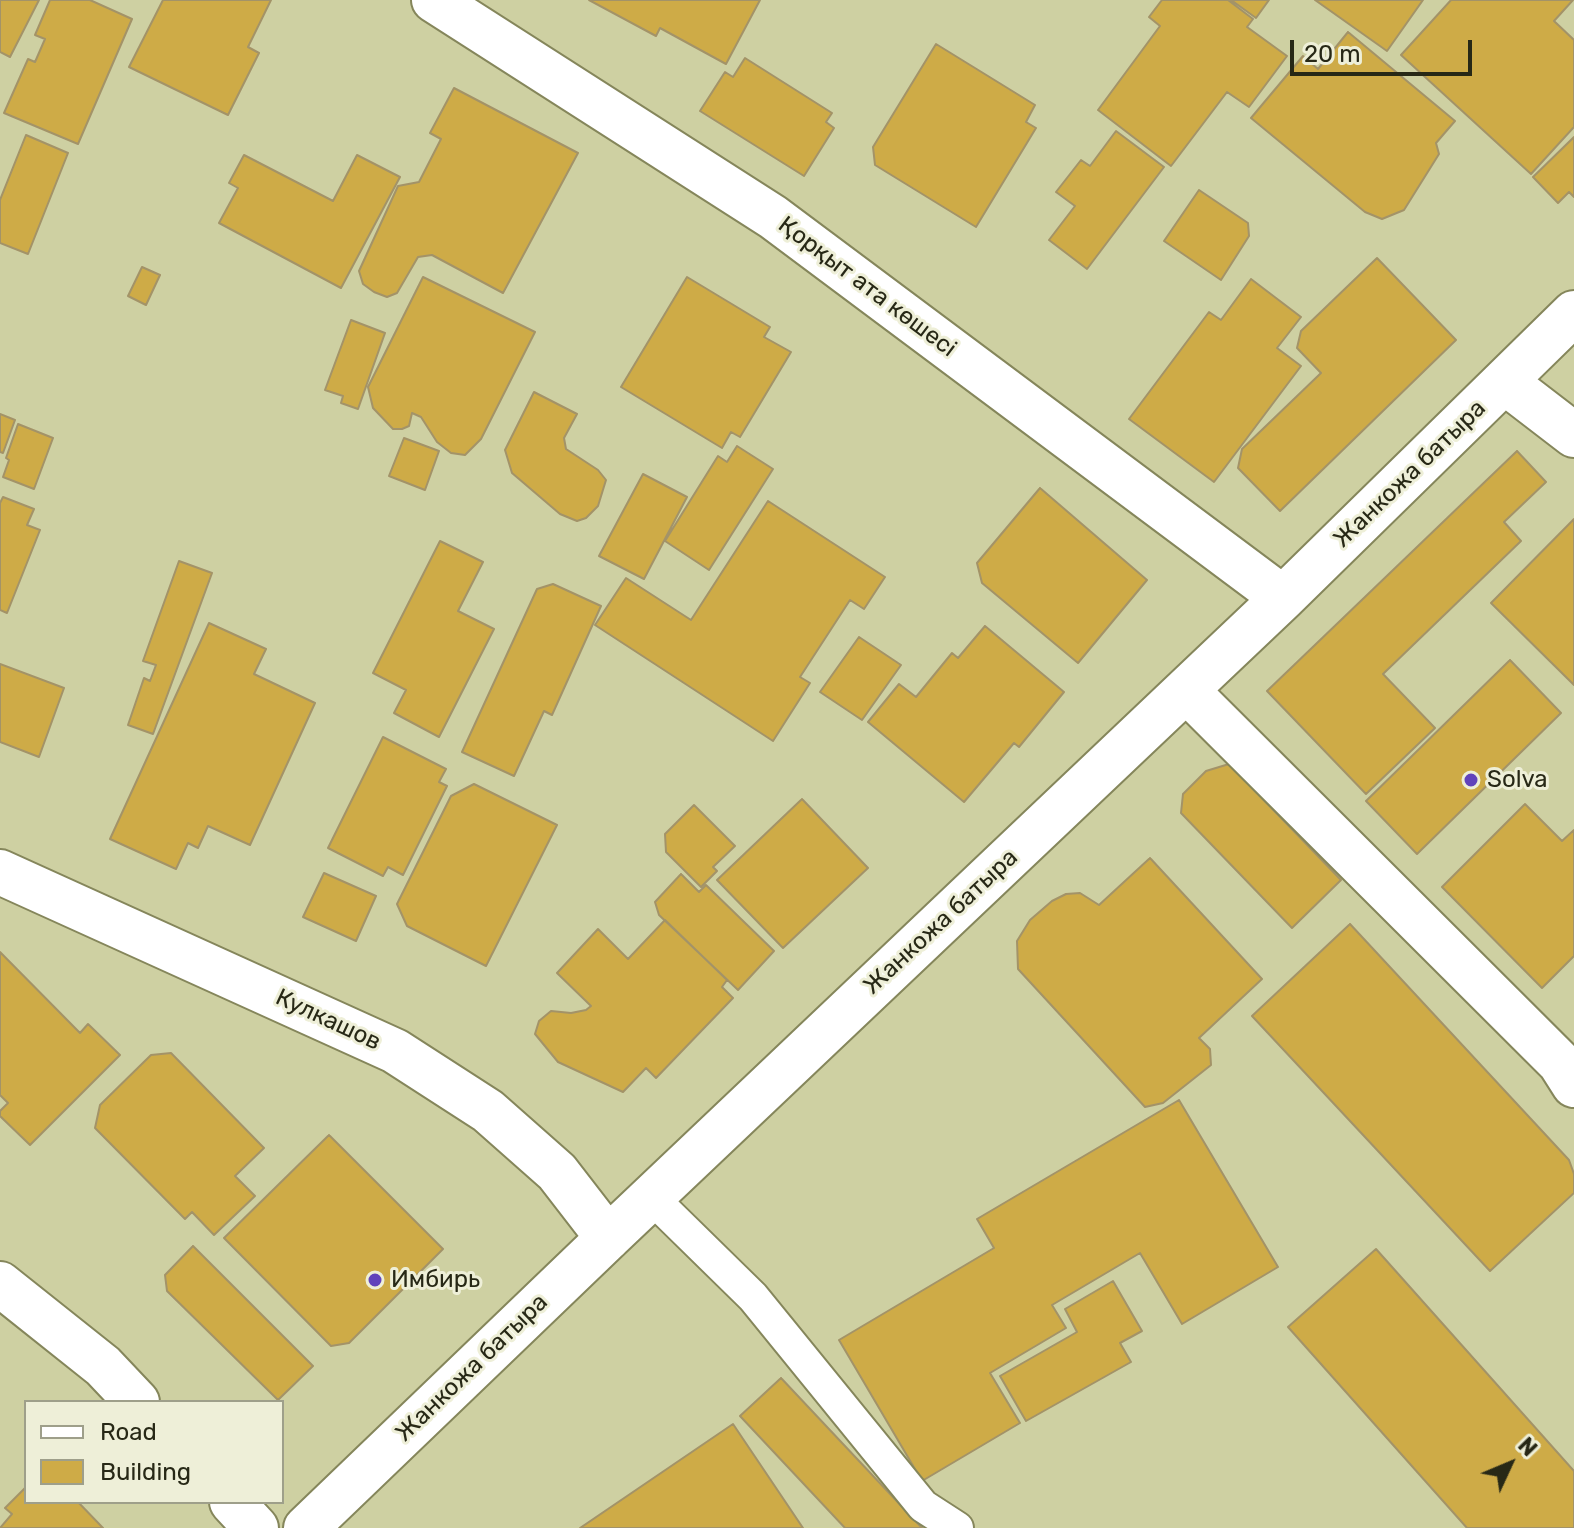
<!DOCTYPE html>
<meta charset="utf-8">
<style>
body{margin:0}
#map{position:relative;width:1574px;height:1528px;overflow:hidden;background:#ced0a2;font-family:Rubik,sans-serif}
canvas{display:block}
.legend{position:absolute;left:24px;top:1400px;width:260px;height:104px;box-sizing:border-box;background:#eeefd8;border:2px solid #9e9f8a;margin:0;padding:10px 14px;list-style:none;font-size:24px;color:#272816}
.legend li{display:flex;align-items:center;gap:16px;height:40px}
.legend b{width:40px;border:2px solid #9e9f8a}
.north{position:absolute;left:1470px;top:1424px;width:80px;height:80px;-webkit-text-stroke:6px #eeefd8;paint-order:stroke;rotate:46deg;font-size:22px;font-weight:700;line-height:32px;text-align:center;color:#272816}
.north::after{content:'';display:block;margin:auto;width:28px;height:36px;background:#272816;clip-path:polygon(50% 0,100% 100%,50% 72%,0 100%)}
.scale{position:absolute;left:1290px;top:40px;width:182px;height:36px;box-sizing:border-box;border:4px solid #272816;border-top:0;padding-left:10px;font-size:24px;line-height:28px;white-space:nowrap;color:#272816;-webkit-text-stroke:6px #eeefd8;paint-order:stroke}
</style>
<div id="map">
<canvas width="1574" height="1528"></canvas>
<ul class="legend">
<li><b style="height:10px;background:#fff"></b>Road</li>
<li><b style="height:22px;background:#ceab47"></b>Building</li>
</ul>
<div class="north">N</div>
<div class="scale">20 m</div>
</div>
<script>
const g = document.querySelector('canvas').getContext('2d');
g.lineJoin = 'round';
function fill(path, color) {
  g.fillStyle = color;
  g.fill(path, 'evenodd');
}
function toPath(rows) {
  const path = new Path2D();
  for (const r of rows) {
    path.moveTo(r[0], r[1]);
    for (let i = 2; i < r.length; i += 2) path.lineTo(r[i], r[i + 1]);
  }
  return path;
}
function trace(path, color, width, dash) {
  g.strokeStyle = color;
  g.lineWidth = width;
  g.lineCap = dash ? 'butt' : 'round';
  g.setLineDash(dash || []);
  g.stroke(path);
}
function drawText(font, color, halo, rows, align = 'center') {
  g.font = font + ' Rubik,sans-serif';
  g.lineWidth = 6;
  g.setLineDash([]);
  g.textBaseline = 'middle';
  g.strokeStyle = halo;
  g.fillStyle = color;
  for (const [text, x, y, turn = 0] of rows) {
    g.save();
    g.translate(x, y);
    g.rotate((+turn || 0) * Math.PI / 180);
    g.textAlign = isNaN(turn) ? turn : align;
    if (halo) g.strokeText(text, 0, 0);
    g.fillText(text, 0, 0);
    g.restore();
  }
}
const building = toPath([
 [0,0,39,0,10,57,0,52,0,0],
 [50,0,90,0,132,19,78,144,4,113,28,59,35,62,45,39,35,35,50,0],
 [163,0,271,0,248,47,259,53,228,115,129,67,163,0],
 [589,0,760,0,726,64,660,28,656,36,589,0],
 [1162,0,1228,0,1253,19,1247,27,1287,56,1249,107,1227,92,1171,166,1098,110,1160,26,1149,17,1162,0],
 [1231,0,1269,0,1256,18,1231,0],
 [1315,0,1423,0,1387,51,1315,0],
 [1451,0,1573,0,1554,21,1574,40,1574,127,1531,174,1401,55,1451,0],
 [1348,32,1455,121,1436,143,1439,154,1404,210,1382,219,1365,212,1251,118,1303,56,1318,69,1348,32],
 [936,44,1035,105,1026,122,1036,128,976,227,875,165,873,147,936,44],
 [745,58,832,113,826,122,834,128,804,176,700,111,725,72,733,77,745,58],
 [454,88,578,153,503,293,432,255,418,257,397,293,387,297,374,292,363,284,359,271,398,186,419,182,441,139,430,133,454,88],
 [1116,131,1164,167,1087,269,1049,240,1075,206,1056,192,1081,160,1090,166,1116,131],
 [26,135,68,153,28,254,0,243,0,200,26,135],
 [1574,137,1574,197,1569,192,1558,203,1533,177,1574,137],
 [244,155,333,201,357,155,400,177,341,288,219,223,238,188,229,183,244,155],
 [1199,190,1248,223,1249,236,1221,280,1164,241,1199,190],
 [1377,258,1456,340,1280,511,1238,468,1242,449,1321,373,1297,348,1301,331,1377,258],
 [142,267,160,275,146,305,128,296,142,267],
 [423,277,535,332,481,439,465,455,451,453,437,442,421,417,412,413,409,426,402,429,393,429,373,408,368,387,423,277],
 [687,277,770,327,764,337,791,352,740,437,731,432,722,448,621,387,687,277],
 [1251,279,1301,317,1277,348,1301,366,1214,482,1129,419,1209,312,1221,320,1251,279],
 [351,320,385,333,358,409,341,403,343,396,325,390,351,320],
 [534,392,577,414,564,438,566,449,598,470,606,480,598,506,586,518,577,521,560,514,512,473,505,450,534,392],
 [0,414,15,420,3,453,0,452,0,414],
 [18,424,53,438,34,489,3,477,9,460,6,458,18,424],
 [404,438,439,451,425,490,389,476,404,438],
 [737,446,773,469,709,570,665,541,718,456,727,462,737,446],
 [1517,451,1546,482,1504,522,1521,541,1383,674,1435,728,1366,794,1267,691,1517,451],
 [643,474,687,497,644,579,599,556,643,474],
 [1040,488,1147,580,1078,663,982,583,977,563,1040,488],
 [3,497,34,509,27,525,40,530,7,613,0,610,0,503,3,497],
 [768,501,885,577,864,609,850,600,800,677,810,683,773,741,595,625,626,578,691,620,768,501],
 [1574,519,1574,685,1491,603,1574,519],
 [440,541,483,562,458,611,494,629,439,737,394,713,406,690,373,673,440,541],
 [179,561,212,573,153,734,128,725,144,678,150,681,156,665,143,661,179,561],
 [553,584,601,606,552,715,544,711,514,776,462,752,537,589,553,584],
 [209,623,266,649,254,674,315,703,250,845,208,826,198,848,188,843,176,869,110,839,209,623],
 [985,626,1064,692,1019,747,1014,743,964,802,868,722,899,684,916,697,952,653,958,658,985,626],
 [859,637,901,665,862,720,820,692,859,637],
 [1510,660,1561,713,1417,854,1366,801,1510,660],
 [0,664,64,688,39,757,0,742,0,664],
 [383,737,446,769,439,782,447,786,403,875,388,867,383,876,328,848,383,737],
 [1229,764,1341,880,1292,928,1181,813,1183,794,1206,771,1229,764],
 [474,784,557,825,486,966,407,926,397,904,451,796,474,784],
 [802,799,868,868,783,948,717,880,802,799],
 [1525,804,1562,841,1574,830,1574,956,1542,988,1442,887,1525,804],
 [694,805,735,846,713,867,717,871,701,887,666,852,665,834,694,805],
 [1150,858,1262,979,1199,1038,1210,1049,1211,1065,1163,1103,1145,1107,1018,969,1017,941,1030,920,1052,901,1066,894,1080,893,1099,905,1150,858],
 [324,873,376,896,356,941,303,917,324,873],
 [681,874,699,892,706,885,774,951,738,990,659,915,655,902,681,874],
 [665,920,727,980,722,987,733,998,656,1078,646,1068,623,1092,558,1062,535,1034,539,1021,551,1011,571,1013,586,1010,591,1006,557,973,598,929,628,959,665,920],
 [1350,924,1569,1160,1574,1174,1574,1193,1490,1271,1252,1016,1350,924],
 [0,952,80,1033,88,1024,120,1055,30,1145,0,1116,0,1111,8,1103,0,1095,0,952],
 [171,1053,264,1148,235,1176,255,1196,214,1235,192,1212,185,1219,95,1128,100,1105,151,1055,171,1053],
 [1179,1100,1278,1267,1182,1324,1140,1253,1052,1305,1066,1328,990,1373,1020,1423,922,1481,839,1340,994,1248,977,1219,1179,1100],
 [329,1135,443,1249,349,1343,331,1346,224,1238,329,1135],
 [193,1246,313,1366,278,1400,167,1291,165,1275,193,1246],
 [1376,1249,1574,1471,1574,1528,1467,1528,1288,1327,1376,1249],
 [1113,1281,1142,1331,1120,1343,1131,1362,1026,1421,1000,1376,1077,1332,1065,1309,1113,1281],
 [781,1378,922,1528,845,1528,740,1416,781,1378],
 [733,1424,803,1528,580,1528,733,1424],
 [26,1487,26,1502,78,1502,103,1528,0,1528,12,1514,5,1508,26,1487]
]);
fill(building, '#ceab47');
trace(building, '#a39368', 2);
const service = toPath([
 [651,1197,753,1297,923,1506,957,1528]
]);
const minor = toPath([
 [434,0,773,217,1283,598],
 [1505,382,1574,435],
 [1186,690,1560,1063,1574,1085],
 [0,872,395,1051,488,1111,557,1172,608,1238],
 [0,1284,103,1366,137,1402],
 [232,1502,256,1528],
 [306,1528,608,1238,1283,598,1574,313]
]);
trace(service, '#85865b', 36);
trace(minor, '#85865b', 48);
trace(service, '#fff', 32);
trace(minor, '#fff', 44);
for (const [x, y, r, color] of [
 [1471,780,8,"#6143bb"],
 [375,1280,8,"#6143bb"]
]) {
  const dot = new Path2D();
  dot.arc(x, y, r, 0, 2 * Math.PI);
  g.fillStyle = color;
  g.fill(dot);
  trace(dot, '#eeefd8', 3);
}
drawText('24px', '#272816', '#eeefd8', [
 ["Қорқыт ата көшесі",867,287,37],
 ["Жанкожа батыра",1410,474,-44],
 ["Жанкожа батыра",941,922,-43],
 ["Кулкашов",328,1020,25],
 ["Жанкожа батыра",472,1368,-44]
]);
drawText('24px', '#272816', '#eeefd8', [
 ["Solva",1487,780],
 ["Имбирь",391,1280]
], 'left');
</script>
